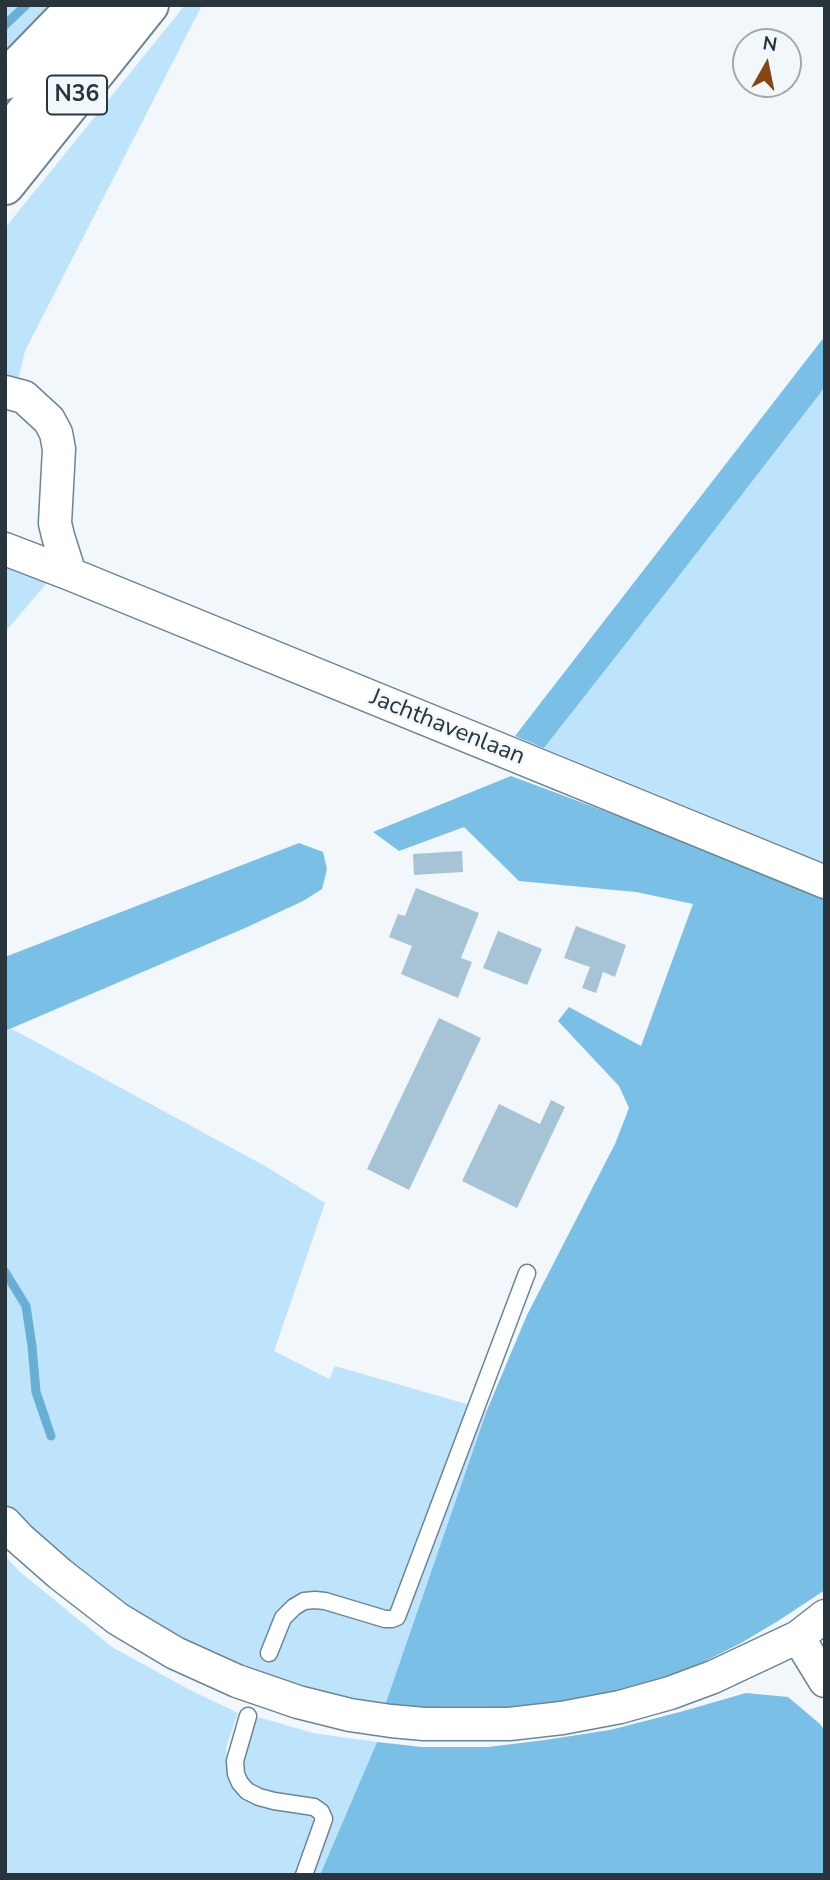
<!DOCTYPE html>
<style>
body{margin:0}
#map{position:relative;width:830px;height:1880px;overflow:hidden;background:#f1f7fa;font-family:"Nunito Sans",sans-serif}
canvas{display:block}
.frame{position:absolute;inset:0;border:7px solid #29353c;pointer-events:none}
.north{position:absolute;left:732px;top:28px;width:70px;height:70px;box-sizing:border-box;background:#f1f7fa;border:2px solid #a1a9ae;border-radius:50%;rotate:9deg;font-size:19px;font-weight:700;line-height:28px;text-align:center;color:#29353c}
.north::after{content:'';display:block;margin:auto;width:24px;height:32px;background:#874611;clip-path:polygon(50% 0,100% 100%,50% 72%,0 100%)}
</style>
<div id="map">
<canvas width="830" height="1880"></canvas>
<div class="frame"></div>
<div class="north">N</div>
</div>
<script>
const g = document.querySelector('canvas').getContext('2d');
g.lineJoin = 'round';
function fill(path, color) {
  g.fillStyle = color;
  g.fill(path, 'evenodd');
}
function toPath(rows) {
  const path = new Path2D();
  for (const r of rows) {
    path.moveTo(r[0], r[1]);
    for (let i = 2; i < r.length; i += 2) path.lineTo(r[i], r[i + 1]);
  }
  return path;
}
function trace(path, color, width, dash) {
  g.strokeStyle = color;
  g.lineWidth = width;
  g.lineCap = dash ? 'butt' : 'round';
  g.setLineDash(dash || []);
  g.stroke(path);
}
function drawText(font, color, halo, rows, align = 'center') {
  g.font = font + ' "Nunito Sans",sans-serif';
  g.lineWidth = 5;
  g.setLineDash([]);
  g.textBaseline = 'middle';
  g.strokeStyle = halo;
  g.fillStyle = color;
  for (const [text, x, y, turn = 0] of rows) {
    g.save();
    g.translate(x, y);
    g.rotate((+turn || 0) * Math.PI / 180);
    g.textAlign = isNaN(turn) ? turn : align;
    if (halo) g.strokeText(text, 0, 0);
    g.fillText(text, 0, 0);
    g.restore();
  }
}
fill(toPath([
 [5,5,66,5,5,70],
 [185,5,202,5,25,351,18,380,5,379,5,228],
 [825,387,825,863,544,748],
 [5,559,51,578,5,632],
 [12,1029,265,1166,325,1203,274,1351,329,1379,335,1366,487,1410,384,1708,286,1684,190,1646,104,1596,43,1547,5,1504,5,1031],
 [5,1556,19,1571,112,1647,190,1690,238,1713,226,1748,228,1778,239,1795,258,1806,311,1815,316,1820,298,1875,5,1875],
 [251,1715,313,1733,377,1742,320,1875,310,1875,325,1816,274,1800,240,1780,239,1760]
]), '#bee4fb');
fill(toPath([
 [825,336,825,387,685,568,544,748,515,736],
 [511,776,626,819,825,899,825,1590,778,1621,741,1643,670,1679,546,1709,384,1708,487,1410,527,1315,615,1144,629,1108,619,1086,558,1021,569,1007,641,1046,693,904,636,892,519,881,464,827,399,851,373,832],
 [299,843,323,852,327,869,322,889,303,901,245,928,5,1031,5,957],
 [746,1693,788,1697,820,1724,825,1731,825,1875,320,1875,377,1742,422,1747,488,1747,545,1740,610,1730,680,1712]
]), '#79bfe6');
trace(toPath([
 [5,25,26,5],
 [5,1272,26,1306,32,1346,36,1392,51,1436]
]), '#69afd5', 9);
fill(toPath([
 [462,851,463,872,414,875,413,854],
 [416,888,479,913,461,958,472,962,458,998,401,974,412,946,389,937,398,914,405,916],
 [576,926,626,945,615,977,603,972,596,993,582,988,590,967,564,958],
 [498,931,542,949,527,985,483,968],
 [439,1018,481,1038,409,1190,367,1169],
 [551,1100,565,1107,517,1208,462,1181,499,1104,540,1124]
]), '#a6c4d6');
const service = toPath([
 [269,1653,283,1618,294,1607,304,1601,315,1600,325,1601,385,1619,392,1619,397,1617,527,1273],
 [248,1716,235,1761,236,1774,240,1783,247,1791,259,1797,274,1801,314,1807,321,1812,324,1819,304,1875]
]);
const minor = toPath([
 [5,392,24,397,49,420,56,433,59,449,55,523,58,536,70,574],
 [5,549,70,574,825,882],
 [5,1523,19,1538,60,1574,118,1619,175,1653,237,1681,298,1702,350,1715,391,1721,424,1724,509,1724,562,1718,620,1707,670,1693,713,1677,798,1637,825,1616],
 [798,1637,825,1681]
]);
const trunk = toPath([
 [5,80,78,5],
 [5,138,112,5],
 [5,185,149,5]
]);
trace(service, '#6a8696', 19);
trace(minor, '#6a8696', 35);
trace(trunk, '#6a8696', 42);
trace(service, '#fff', 16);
trace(minor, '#fff', 32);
trace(trunk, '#fff', 38);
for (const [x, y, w] of [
 [77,95,60]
]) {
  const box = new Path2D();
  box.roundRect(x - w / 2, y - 19.5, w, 39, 5);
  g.fillStyle = '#f1f7fa';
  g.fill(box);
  trace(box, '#29353c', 2);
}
drawText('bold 23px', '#29353c', null, [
 ["N36",77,95]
]);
drawText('24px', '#29353c', '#f1f7fa', [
 ["Jachthavenlaan",447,728,22]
]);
</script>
